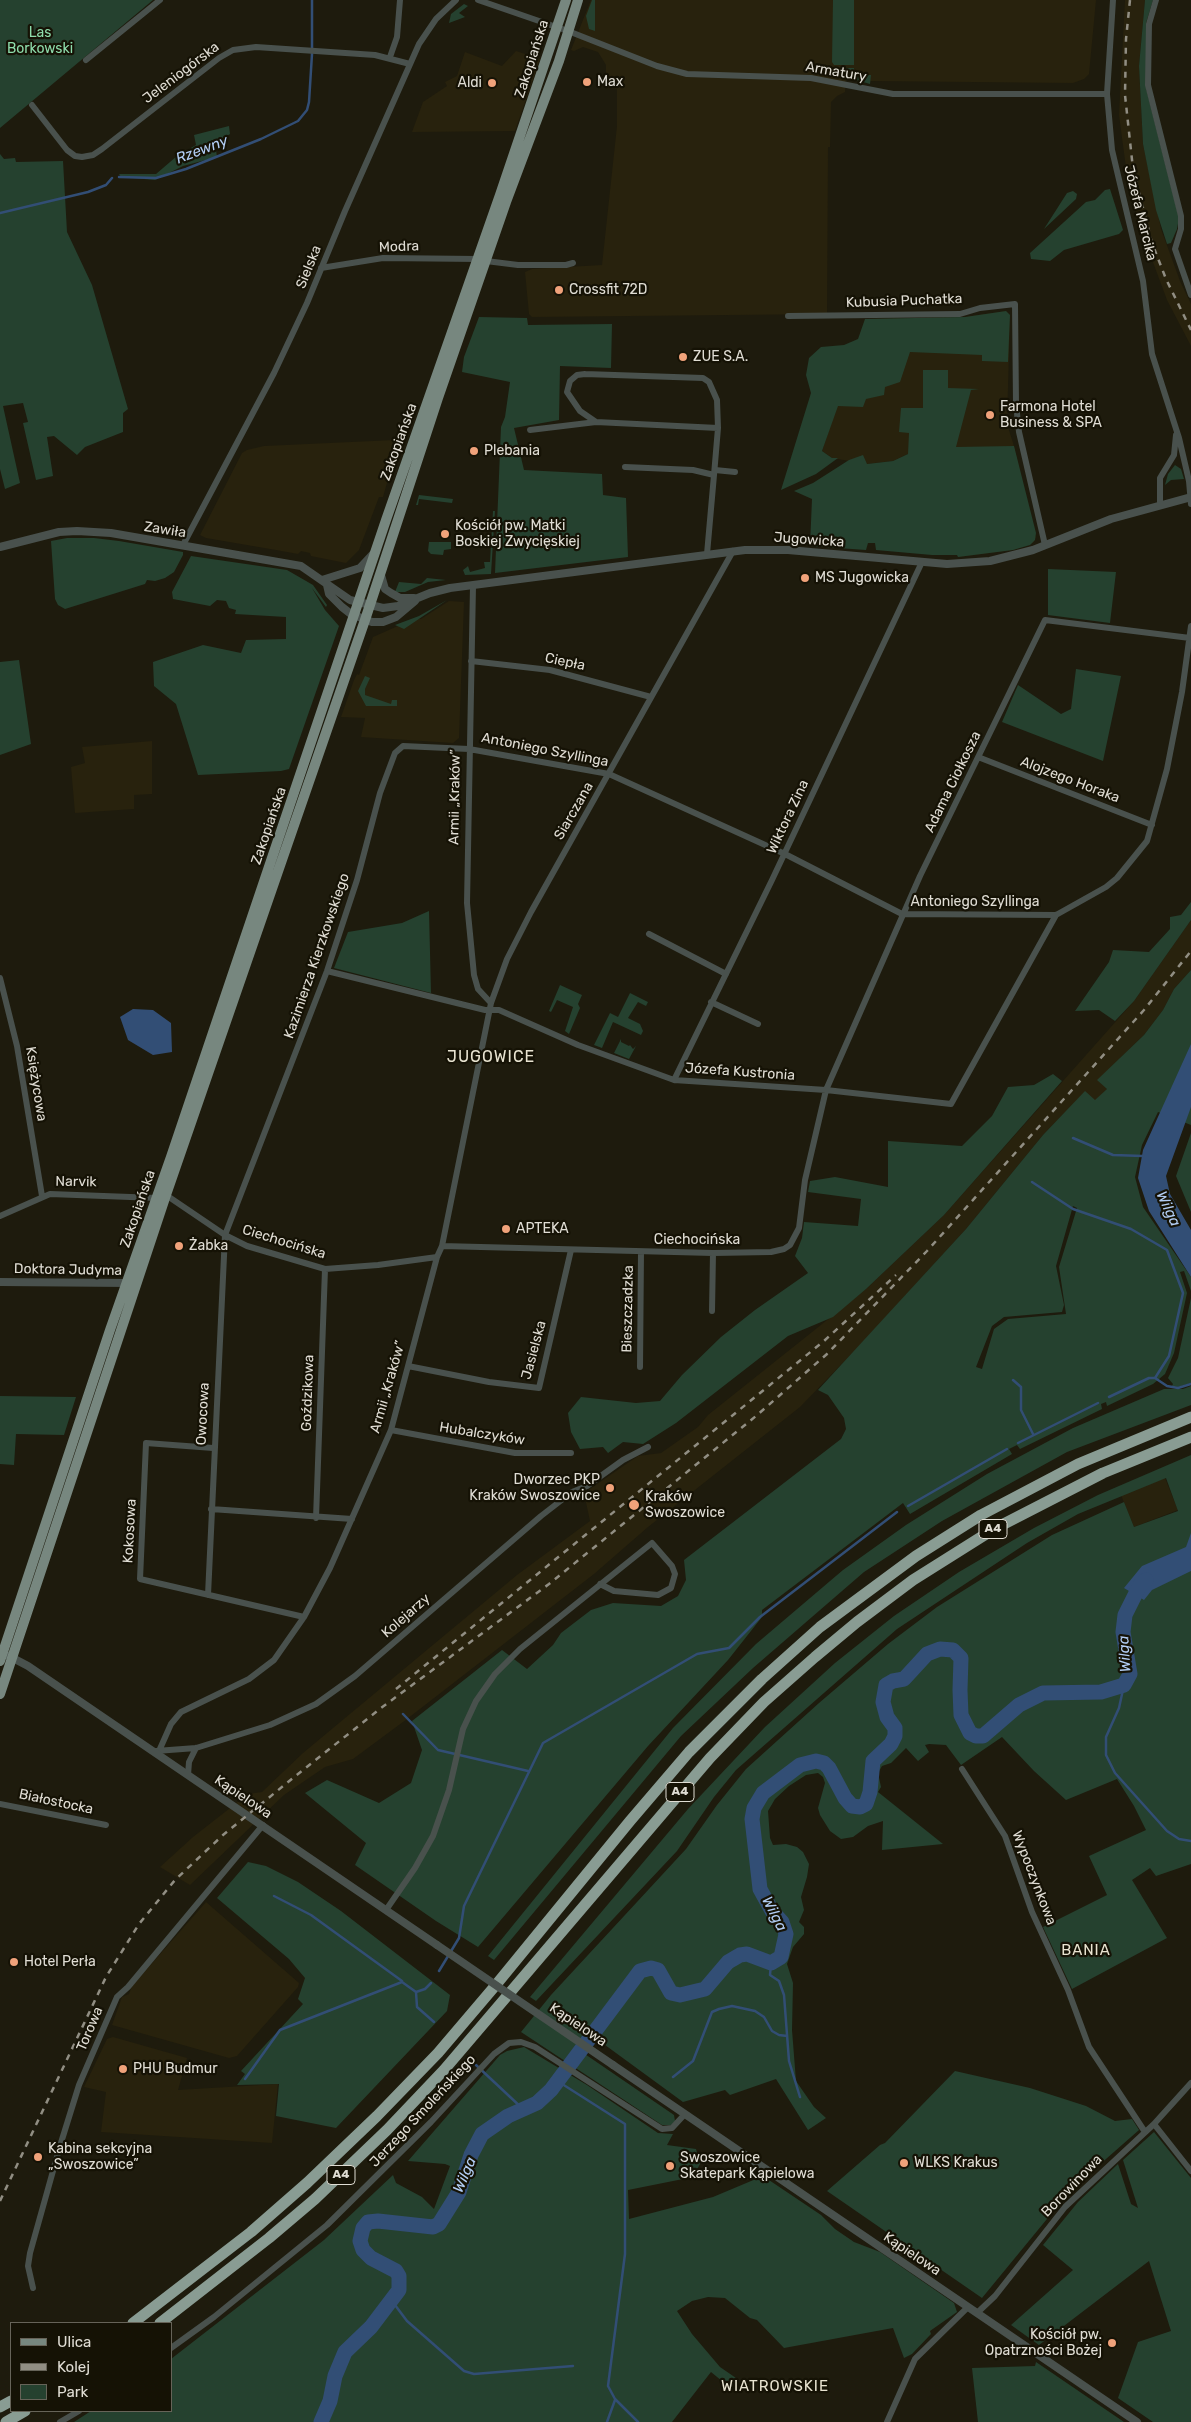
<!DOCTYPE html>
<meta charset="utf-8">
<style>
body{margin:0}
#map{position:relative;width:1191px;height:2422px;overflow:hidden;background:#1e1b0d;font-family:Rubik,sans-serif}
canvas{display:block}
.legend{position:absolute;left:10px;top:2322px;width:162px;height:90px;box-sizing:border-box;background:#151205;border:1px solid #666358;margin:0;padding:6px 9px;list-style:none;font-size:15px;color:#e0ddd4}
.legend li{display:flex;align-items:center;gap:10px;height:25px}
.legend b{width:25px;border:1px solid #666358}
</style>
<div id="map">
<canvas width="1191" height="2422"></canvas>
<ul class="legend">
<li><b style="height:6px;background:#77877f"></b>Ulica</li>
<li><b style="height:6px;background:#918e83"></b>Kolej</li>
<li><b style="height:14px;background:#25412f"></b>Park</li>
</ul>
</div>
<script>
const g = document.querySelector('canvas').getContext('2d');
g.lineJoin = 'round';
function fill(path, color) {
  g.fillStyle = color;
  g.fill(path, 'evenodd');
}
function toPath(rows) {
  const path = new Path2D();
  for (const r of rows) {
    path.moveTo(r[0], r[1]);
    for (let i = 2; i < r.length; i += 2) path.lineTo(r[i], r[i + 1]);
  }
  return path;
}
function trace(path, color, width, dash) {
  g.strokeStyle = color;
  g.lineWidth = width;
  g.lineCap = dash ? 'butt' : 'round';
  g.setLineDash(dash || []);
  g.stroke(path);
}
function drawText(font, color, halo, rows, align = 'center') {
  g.font = font + ' Rubik,sans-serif';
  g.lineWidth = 4.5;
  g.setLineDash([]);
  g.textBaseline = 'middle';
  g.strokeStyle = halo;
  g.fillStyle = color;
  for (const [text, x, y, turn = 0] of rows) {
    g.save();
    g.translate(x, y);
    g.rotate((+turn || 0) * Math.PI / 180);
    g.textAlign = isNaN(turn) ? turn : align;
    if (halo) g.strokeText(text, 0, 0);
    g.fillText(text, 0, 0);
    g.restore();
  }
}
fill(toPath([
 [591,0,1096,0,1089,74,1084,79,1073,83,870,81,846,75,845,92,837,96,831,102,830,147,828,147,827,314,532,317,529,314,525,272,532,269,602,265,617,126,617,89,606,88,606,65,598,52,583,47,574,51,571,50],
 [1125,0,1145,0,1139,66,1143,144,1161,229,1180,281,1191,304,1191,346,1167,300,1141,230,1128,183,1119,115],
 [516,51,540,59,515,131,412,132,423,102,447,86,445,82,457,76,465,52,502,66],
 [1006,311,1010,315,1007,424,1014,446,1036,537,1033,543,1013,550,958,557,954,451,908,454,893,461,867,464,832,458,822,451,865,319,965,317],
 [395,440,389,476,383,497,379,497,359,550,346,563,311,556,310,553,301,551,298,554,276,550,206,538,200,535,242,453,247,450,264,446],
 [449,601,464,602,459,738,453,743,361,737,365,718,341,717,354,680,357,674,359,675,373,637,416,618,421,619],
 [152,741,152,794,134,795,134,809,75,813,71,767,85,763,82,747],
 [1191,920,1191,970,1174,989,1163,1010,1144,1035,1098,1080,1107,1089,1095,1101,1085,1092,1043,1135,966,1229,864,1341,800,1407,648,1527,594,1574,407,1719,353,1759,325,1767,284,1795,190,1885,160,1867,193,1837,248,1794,262,1792,303,1753,517,1575,590,1521,584,1493,638,1456,661,1453,698,1427,708,1415,866,1289,944,1215,1134,1001],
 [1165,1478,1178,1510,1134,1527,1121,1495],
 [206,1902,299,1983,298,1987,237,2056,229,2058,112,2025,122,1997,129,1994,132,1986],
 [113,2037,187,2058,178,2090,278,2084,272,2143,101,2132,106,2092,84,2087,107,2039]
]), '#28220d');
fill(toPath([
 [0,0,153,0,0,128],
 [592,0,595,0,595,31,589,29,586,16],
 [833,0,854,0,854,65,834,65,832,62],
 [1145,0,1153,0,1146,23,1146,88,1179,218,1177,229,1171,243,1167,244,1156,210,1143,144,1139,66],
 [464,4,468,6,459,13,465,17,449,23,451,14],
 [835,68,854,68,854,75,871,75,870,84,843,76],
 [229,126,230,134,215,143,217,157,183,166,155,180,121,177,119,174,156,174,177,156,196,145,194,135],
 [0,154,4,159,15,158,16,162,63,161,67,232,92,285,128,409,123,413,123,432,85,447,77,455,54,436,47,437,53,476,36,480,23,423,28,422,23,403,3,406,20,483,5,489,0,469],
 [1110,189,1123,230,1119,234,1064,250,1050,261,1031,259,1030,253,1086,202,1095,200,1105,190],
 [1073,191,1077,194,1076,199,1044,229,1067,193],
 [1006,311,1010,315,1008,362,982,361,982,355,910,352,900,382,885,387,884,395,866,399,863,407,838,406,822,451,832,458,838,458,816,474,781,490,811,393,806,375,809,358,821,347,844,345,858,339,865,319,965,317],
 [479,317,527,318,528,325,612,324,611,368,560,366,559,420,514,428,524,470,602,474,603,495,626,498,628,557,495,573,501,427,505,417,510,382,462,372,464,357],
 [923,370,948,370,948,388,979,389,971,390,956,447,1014,446,1036,533,1035,540,1030,545,1013,550,958,557,957,555,932,555,876,550,875,543,868,543,866,550,810,546,812,499,794,491,813,483,849,460,863,455,867,464,893,461,908,454,909,433,899,432,901,408,923,408],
 [1175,465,1181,469,1184,479,1171,480,1165,485,1168,474],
 [419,495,453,499,452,503,419,499,418,505,416,505],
 [493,511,495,511,491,574,465,575,463,570,467,567,468,566,470,572,485,568,484,562,490,562],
 [67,538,94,538,119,541,183,552,183,555,174,572,165,578,155,581,147,580,145,584,65,609,58,605,55,599,51,541],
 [429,542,451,542,451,549,444,550,443,555,431,554,428,551],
 [191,556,287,570,313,585,327,605,326,607,312,588,325,610,339,626,289,769,281,771,198,775,176,704,154,686,153,662,203,645,241,653,246,640,286,639,286,617,235,614,236,610,229,608,226,601,217,600,210,606,173,599,172,592],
 [1048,569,1116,572,1110,623,1048,615],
 [427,578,446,580,428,582,405,592,395,592,399,582,421,584],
 [447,600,404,629,395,625,419,616],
 [19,660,31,744,0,755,0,662],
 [1076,669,1121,676,1103,761,1002,722,1018,685,1061,714,1071,709],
 [365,676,370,678,365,689,365,695,391,704,392,700,397,700,397,706,366,706,358,691],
 [1191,902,1191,920,1134,1001,1115,1021,1099,1010,1075,1011,1109,962,1113,950,1149,952,1170,929,1170,917,1181,915],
 [429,911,431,993,334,968,348,932,402,923],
 [1191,970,1191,1125,1158,1112,1142,1145,1135,1177,1143,1207,1191,1277,1191,1291,1184,1271,1180,1272,1187,1293,1174,1353,1165,1374,1153,1384,1107,1406,1106,1402,1101,1404,1102,1409,1020,1449,1017,1445,1009,1449,1012,1454,910,1514,903,1503,762,1610,762,1617,728,1660,648,1746,478,1947,436,1921,355,1865,366,1843,305,1793,327,1780,379,1803,411,1783,422,1750,412,1721,502,1650,527,1669,553,1645,561,1633,591,1610,613,1603,661,1606,678,1596,686,1580,684,1560,841,1439,846,1429,844,1418,828,1395,818,1390,966,1229,1043,1135,1085,1091,1095,1100,1107,1089,1097,1080,1144,1035,1163,1010,1174,989],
 [1073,1206,1077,1208,1059,1267,1066,1314,1008,1319,994,1329,982,1369,976,1367,992,1326,1004,1317,1062,1312,1064,1305,1056,1266],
 [560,985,582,995,578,1004,580,1008,569,1034,565,1031,573,1007,557,1000,551,1012,549,1011],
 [630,993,648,1002,646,1006,638,1002,628,1018,640,1024,643,1031,641,1035,613,1022,602,1048,594,1045,610,1013,618,1017],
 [621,1039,621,1042,629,1046,630,1045,633,1049,636,1046,629,1059,614,1053],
 [1053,1074,1062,1081,944,1215,866,1289,833,1317,788,1336,676,1423,643,1444,623,1442,608,1453,603,1447,580,1449,571,1432,568,1413,581,1397,636,1403,660,1401,682,1375,721,1337,755,1310,808,1273,795,1256,802,1238,804,1222,858,1226,861,1199,808,1192,810,1181,835,1177,888,1187,888,1141,962,1146,992,1116,1008,1087,1034,1085],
 [1191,1133,1191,1212,1176,1176],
 [1191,1298,1191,1383,1178,1387,1172,1386,1173,1384,1168,1378,1178,1358],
 [1191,1386,1191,1405,1067,1452,942,1521,864,1572,753,1668,681,1736,494,1960,488,1956,673,1728,756,1644,843,1570,906,1525,987,1474,1073,1428,1164,1389,1183,1389],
 [0,1396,76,1397,64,1435,16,1434,14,1465,0,1464],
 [1191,1455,1191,1864,1156,1876,1150,1868,1132,1880,1167,1938,1072,1989,1043,1927,1107,1895,1089,1856,1146,1830,1134,1806,1117,1779,1066,1800,1034,1771,1002,1737,961,1765,946,1745,929,1744,925,1745,929,1752,918,1761,906,1748,891,1763,882,1766,878,1773,881,1787,878,1792,943,1844,882,1850,883,1821,868,1826,853,1837,841,1839,830,1831,820,1815,818,1808,825,1783,823,1777,818,1773,806,1775,789,1786,775,1799,768,1811,770,1838,773,1845,786,1844,797,1847,803,1852,809,1864,807,1877,801,1897,804,1910,799,1922,804,1927,804,1934,793,1947,787,1964,793,1983,792,2030,796,2081,814,2107,826,2118,808,2130,776,2079,730,2095,725,2090,683,2102,590,2034,579,2050,674,2115,675,2121,671,2125,662,2125,521,2032,551,1995,686,1849,717,1805,746,1769,819,1703,888,1644,937,1607,1052,1535,1124,1502,1134,1527,1178,1511,1166,1478,1078,1514,1027,1543,897,1629,736,1770,714,1797,677,1851,536,2001,530,1997,688,1809,765,1727,835,1663,894,1616,959,1572,1034,1528,1098,1495],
 [248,1862,266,1866,298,1882,341,1911,450,1995,447,2011,336,2128,276,2116,279,2084,237,2085,245,2074,241,2071,303,2004,298,1999,305,1978,289,1959,217,1898],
 [524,2047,587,2085,658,2133,673,2134,667,2145,696,2149,700,2164,693,2177,628,2190,629,2219,713,2197,763,2176,821,2215,835,2229,854,2242,880,2252,954,2303,957,2312,930,2331,931,2334,912,2354,904,2358,893,2328,784,2348,757,2320,750,2318,725,2298,708,2297,692,2301,677,2311,692,2334,720,2367,736,2378,737,2387,728,2386,711,2372,672,2422,74,2422,91,2411,171,2411,171,2359,324,2240,393,2175,396,2183,422,2197,434,2209,450,2166,445,2164,408,2161,500,2055,507,2051],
 [955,2071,1030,2088,1086,2106,1115,2121,1132,2119,1139,2130,1098,2166,1056,2208,982,2298,827,2191,880,2145,885,2143],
 [1154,2132,1191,2178,1191,2422,1153,2422,1118,2398,1138,2342,1171,2331,1149,2261,1039,2345,1011,2325,1073,2270,1043,2245,1078,2202,1118,2164,1131,2204,1138,2208,1123,2160],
 [1036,2362,1124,2422,978,2422,972,2368,1035,2366]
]), '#25412f');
fill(toPath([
 [133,1009,153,1010,171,1023,172,1052,153,1055,128,1040,120,1017],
 [1191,1044,1191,1107,1166,1176,1170,1194,1191,1230,1191,1277,1149,1211,1138,1178,1143,1150],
 [1191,1533,1191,1571,1152,1590,1144,1600,1124,1588,1142,1566,1186,1547]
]), '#324e75');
trace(toPath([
 [119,177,156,178,186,169,261,139,298,121,307,110,309,102,312,54,312,0],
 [0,213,88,192,106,185,112,178],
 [1073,1138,1113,1155,1143,1156],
 [1032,1182,1073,1209,1131,1229,1167,1250,1183,1293,1169,1356,1155,1378],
 [1013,1380,1021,1387,1021,1410,1033,1434],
 [1109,1397,1149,1378,1155,1378,1167,1386,1178,1388,1191,1384],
 [1018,1443,1098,1403],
 [908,1506,1007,1449],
 [1124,1685,1119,1708,1106,1737,1106,1755,1115,1773,1167,1831,1179,1839,1191,1841],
 [403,1714,438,1750,528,1771],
 [274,1896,311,1915,402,1981],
 [771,1963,770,1975,779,1981,784,1995,789,2061,800,2097],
 [439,1971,459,1938,464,1906,543,1743,697,1654,729,1648,760,1617,897,1512],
 [416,1992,417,2007,434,2022],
 [476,2065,524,2110],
 [673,2077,693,2061,712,2012,719,2009,732,2006,755,2011,764,2017,772,2031,779,2035,787,2036],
 [245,2079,280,2030,402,1982,416,1992,425,1989,431,1983],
 [559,2082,625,2124,625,2254,608,2386,615,2399,638,2422],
 [392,2301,407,2321,464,2371,474,2374,573,2366],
 [607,2422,615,2400]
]), '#324e75', 2.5);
trace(toPath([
 [321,2422,330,2401,335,2376,345,2352,371,2327,399,2290,399,2276,396,2271,371,2258,363,2250,360,2241,363,2228,368,2222,378,2221,433,2227,439,2224,459,2192,471,2155,482,2134,508,2116,537,2103,551,2090,640,1971,651,1968,658,1970,671,1993,680,1995,705,1989,728,1962,740,1955,747,1954,771,1963,781,1957,786,1934,782,1922,772,1911,760,1889,752,1819,754,1808,763,1793,800,1765,816,1761,824,1763,829,1768,845,1798,852,1806,860,1807,866,1804,870,1792,873,1761,891,1744,895,1736,895,1728,887,1717,883,1702,886,1685,893,1681,904,1679,927,1654,940,1649,953,1650,961,1658,960,1690,961,1715,970,1733,976,1736,983,1736,1019,1705,1043,1693,1101,1692,1124,1685,1130,1674,1123,1632,1125,1615,1140,1585,1146,1580]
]), '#324e75', 15);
trace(toPath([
 [478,0,568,31,657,66,687,74,811,78,893,94,1107,94],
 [1113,0,1107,94,1112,150,1143,281,1152,354,1179,438,1189,481,1191,504],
 [1156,0,1149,24,1148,85,1181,216,1181,229,1175,249,1191,295],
 [390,57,397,37,400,0],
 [86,60,160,0],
 [32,105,67,150,75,156,82,157,93,155,102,149,219,58,233,50,256,47,375,55,410,64],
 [486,261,518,265,566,265,573,263],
 [321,268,383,258,478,259],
 [788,316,960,314,980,308,1015,304,1016,404,1019,432,1045,545],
 [585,374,703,378,709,382,717,400,718,428,596,422,580,411,567,392,570,381,577,375,585,374],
 [530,430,596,422],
 [625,467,693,470,714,475,718,428],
 [715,470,735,472],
 [1160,505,1160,478,1174,455,1176,435],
 [183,545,274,373,307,303,345,211,419,44,436,19,456,0],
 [707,554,714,475],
 [473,586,467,903,474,975,478,989,491,1003],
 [471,661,550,670,651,697],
 [978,757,1152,825],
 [649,934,726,974],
 [327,971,485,1010,499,1010,578,1045,674,1080,826,1090,951,1104,1056,915],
 [0,978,17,1046,42,1196],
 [711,1002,758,1024],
 [674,1080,772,880,922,562],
 [166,1195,225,1235,247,1246,325,1269,378,1265,437,1257],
 [0,1216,50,1194,157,1198],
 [442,1246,713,1253,771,1252,784,1249,790,1245,799,1228,805,1180,826,1090,920,876,1045,620,1190,638],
 [712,1311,713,1253],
 [408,1366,489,1382,539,1388,571,1250],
 [640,1367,641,1252],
 [391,1430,515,1453,571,1453],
 [213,1448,146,1443,140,1579,304,1617],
 [211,1509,352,1519],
 [316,1518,325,1269],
 [208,1595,225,1235,327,971,357,880,380,793,395,753,403,746,469,749,609,774,785,854,902,914,1056,915,1106,887,1117,878,1147,841,1167,769,1182,692,1191,626],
 [156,1751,196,1748,270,1725,316,1704,355,1676,541,1516,572,1492,587,1486,623,1460,648,1447],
 [159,1751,171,1724,181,1712,249,1679,274,1660,304,1617,330,1568,391,1430,437,1257,442,1246,491,1003,507,959,531,912,733,551],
 [962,1769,1005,1836,1032,1912,1068,1990,1089,2047,1145,2132],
 [188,1775,189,1762,196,1748],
 [0,1804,106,1825],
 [386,1910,415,1868,433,1836,449,1790,463,1729,476,1701,495,1674,520,1649,637,1555,652,1543,672,1566,675,1574,671,1588,658,1595,614,1591,600,1584],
 [1154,2124,1191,2171],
 [33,2288,28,2266,30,2253,60,2146,79,2085,117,1997,128,1987,263,1825],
 [977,2313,995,2296,1065,2207,1154,2124,1191,2083],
 [171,2348,214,2317,327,2225,431,2122,494,2054,509,2043,521,2042,535,2047,662,2129,672,2128,685,2114],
 [60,2422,79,2411],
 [887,2422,915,2359,968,2307]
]), '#49514d', 6);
trace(toPath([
 [0,547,59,532,77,531,111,533,301,566,350,600,383,608,398,606,430,593,450,588,745,550,788,550,947,564,990,561,1033,550,1111,519,1191,497],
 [381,575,385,589,391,593,400,598,414,598],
 [322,580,360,568,373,554],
 [327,585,329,594,342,607,351,614,372,622,383,622,396,617,415,601],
 [0,1282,130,1283],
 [9,1656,28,1666,437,1945],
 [613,2065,1137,2422]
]), '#49514d', 8);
trace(toPath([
 [0,1661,110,1330,171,1157,386,520,500,195,566,0],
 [0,1694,166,1195,365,620,438,398,506,202,559,61,578,0]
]), '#77877f', 10);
trace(toPath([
 [133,2323,251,2232,307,2183,377,2116,438,2053,495,1986,630,1821,689,1752,762,1679,820,1627,916,1556,981,1515,1078,1464,1191,1417],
 [160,2323,269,2238,315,2199,387,2130,444,2070,710,1758,764,1702,815,1657,857,1622,913,1580,994,1529,1103,1473,1191,1437],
 [0,2407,11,2401],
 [6,2422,25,2411]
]), '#899c93', 11);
trace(toPath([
 [1130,0,1126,39,1125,95,1133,169,1152,243,1166,279,1191,330],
 [396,1689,824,1341,896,1275],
 [0,2201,106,1977,139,1924,175,1880,223,1835,293,1778,381,1708,549,1584,756,1416,827,1354,927,1251,1144,1010,1191,951]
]), '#918e83', 2.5, [6, 6]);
trace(toPath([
 [437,1945,613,2065]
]), '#49514d', 8);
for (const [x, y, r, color] of [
 [587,82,5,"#f0a27a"],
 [492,83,5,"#f0a27a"],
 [559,290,5,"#f0a27a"],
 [683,357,5,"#f0a27a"],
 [990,415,5,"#f0a27a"],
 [474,451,5,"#f0a27a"],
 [445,534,5,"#f0a27a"],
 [805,578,5,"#f0a27a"],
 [506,1229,5,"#f0a27a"],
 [179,1246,5,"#f0a27a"],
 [610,1488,5,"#f0a27a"],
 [634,1505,6,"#f0a27a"],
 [14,1962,5,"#f0a27a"],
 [123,2069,5,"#f0a27a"],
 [38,2157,5,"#f0a27a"],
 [904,2163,5,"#f0a27a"],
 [670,2166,5,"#f0a27a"],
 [1112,2343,5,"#f0a27a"]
]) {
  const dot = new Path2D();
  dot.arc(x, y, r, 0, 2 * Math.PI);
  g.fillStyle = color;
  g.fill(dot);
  trace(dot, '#151205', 2);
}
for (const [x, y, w] of [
 [993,1529,28],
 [680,1792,28],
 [341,2175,28]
]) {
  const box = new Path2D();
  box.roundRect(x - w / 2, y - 9.5, w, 19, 4);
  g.fillStyle = '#151205';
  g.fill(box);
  trace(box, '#e0ddd4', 1);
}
drawText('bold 12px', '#e0ddd4', null, [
 ["A4",993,1529],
 ["A4",680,1792],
 ["A4",341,2175]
]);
drawText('14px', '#8edcab', '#151205', [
 ["Las",40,33],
 ["Borkowski",40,49]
]);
drawText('14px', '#e0ddd4', '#151205', [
 ["Zakopiańska",532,59,-72],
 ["Armatury",836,72,10],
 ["Jeleniogórska",181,73,-37],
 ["Józefa Marcika",1140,213,76],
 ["Modra",399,247,-2],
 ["Sielska",309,267,-68],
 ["Kubusia Puchatka",904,301,-2],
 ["Zakopiańska",399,442,-70],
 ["Zawiła",165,530,9],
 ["Jugowicka",809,540,4],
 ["Ciepła",565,662,12],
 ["Antoniego Szyllinga",545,750,11],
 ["Alojzego Horaka",1070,780,21],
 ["Adama Ciołkosza",953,782,-64],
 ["Armii „Kraków”",455,797,-89],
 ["Siarczana",574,811,-60],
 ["Wiktora Zina",788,817,-65],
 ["Zakopiańska",269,826,-71],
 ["Antoniego Szyllinga",975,902],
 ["Kazimierza Kierzkowskiego",317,956,-71],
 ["Józefa Kustronia",740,1072,4],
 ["Księżycowa",36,1084,81],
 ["Narvik",76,1182,1],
 ["Zakopiańska",138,1209,-71],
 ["Ciechocińska",697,1240],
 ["Ciechocińska",284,1242,17],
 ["Doktora Judyma",68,1270,1],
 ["Bieszczadzka",628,1309,-89],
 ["Jasielska",534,1350,-75],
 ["Armii „Kraków”",388,1387,-74],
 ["Goździkowa",308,1393,-88],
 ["Owocowa",203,1414,-87],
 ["Hubalczyków",482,1434,9],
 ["Kokosowa",130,1531,-87],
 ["Kolejarzy",406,1616,-41],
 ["Kąpielowa",243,1797,34],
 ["Białostocka",56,1802,12],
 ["Wypoczynkowa",1034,1878,69],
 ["Kąpielowa",578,2025,34],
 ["Torowa",90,2029,-67],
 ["Jerzego Smoleńskiego",423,2111,-47],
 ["Borowinowa",1072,2186,-46],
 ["Kąpielowa",912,2254,34]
]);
drawText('14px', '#e0ddd4', '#151205', [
 ["Max",597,82],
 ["Aldi",482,83,"right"],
 ["Crossfit 72D",569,290],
 ["ZUE S.A.",693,357],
 ["Farmona Hotel",1000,407],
 ["Business & SPA",1000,423],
 ["Plebania",484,451],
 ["Kościół pw. Matki",455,526],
 ["Boskiej Zwycięskiej",455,542],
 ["MS Jugowicka",815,578],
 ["APTEKA",516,1229],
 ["Żabka",189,1246],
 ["Dworzec PKP",600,1480,"right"],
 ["Kraków Swoszowice",600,1496,"right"],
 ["Kraków",645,1497],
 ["Swoszowice",645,1513],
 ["Hotel Perła",24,1962],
 ["PHU Budmur",133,2069],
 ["Kabina sekcyjna",48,2149],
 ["„Swoszowice”",48,2165],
 ["Swoszowice",680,2158],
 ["Skatepark Kąpielowa",680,2174],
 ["WLKS Krakus",914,2163],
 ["Kościół pw.",1102,2335,"right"],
 ["Opatrzności Bożej",1102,2351,"right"]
], 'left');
drawText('italic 15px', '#b2cdf4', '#151205', [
 ["Rzewny",202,150,-21],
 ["Wilga",1168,1209,65],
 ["Wilga",1125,1654,-94],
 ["Wilga",774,1914,63],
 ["Wilga",465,2175,-67]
]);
g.letterSpacing = '1px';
drawText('15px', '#e8e3d0', '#151205', [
 ["BANIA",1086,1951],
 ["WIATROWSKIE",775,2387]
]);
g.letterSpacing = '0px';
g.letterSpacing = '1px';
drawText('16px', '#e8e3d0', '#151205', [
 ["JUGOWICE",491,1057]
]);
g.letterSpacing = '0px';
</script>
